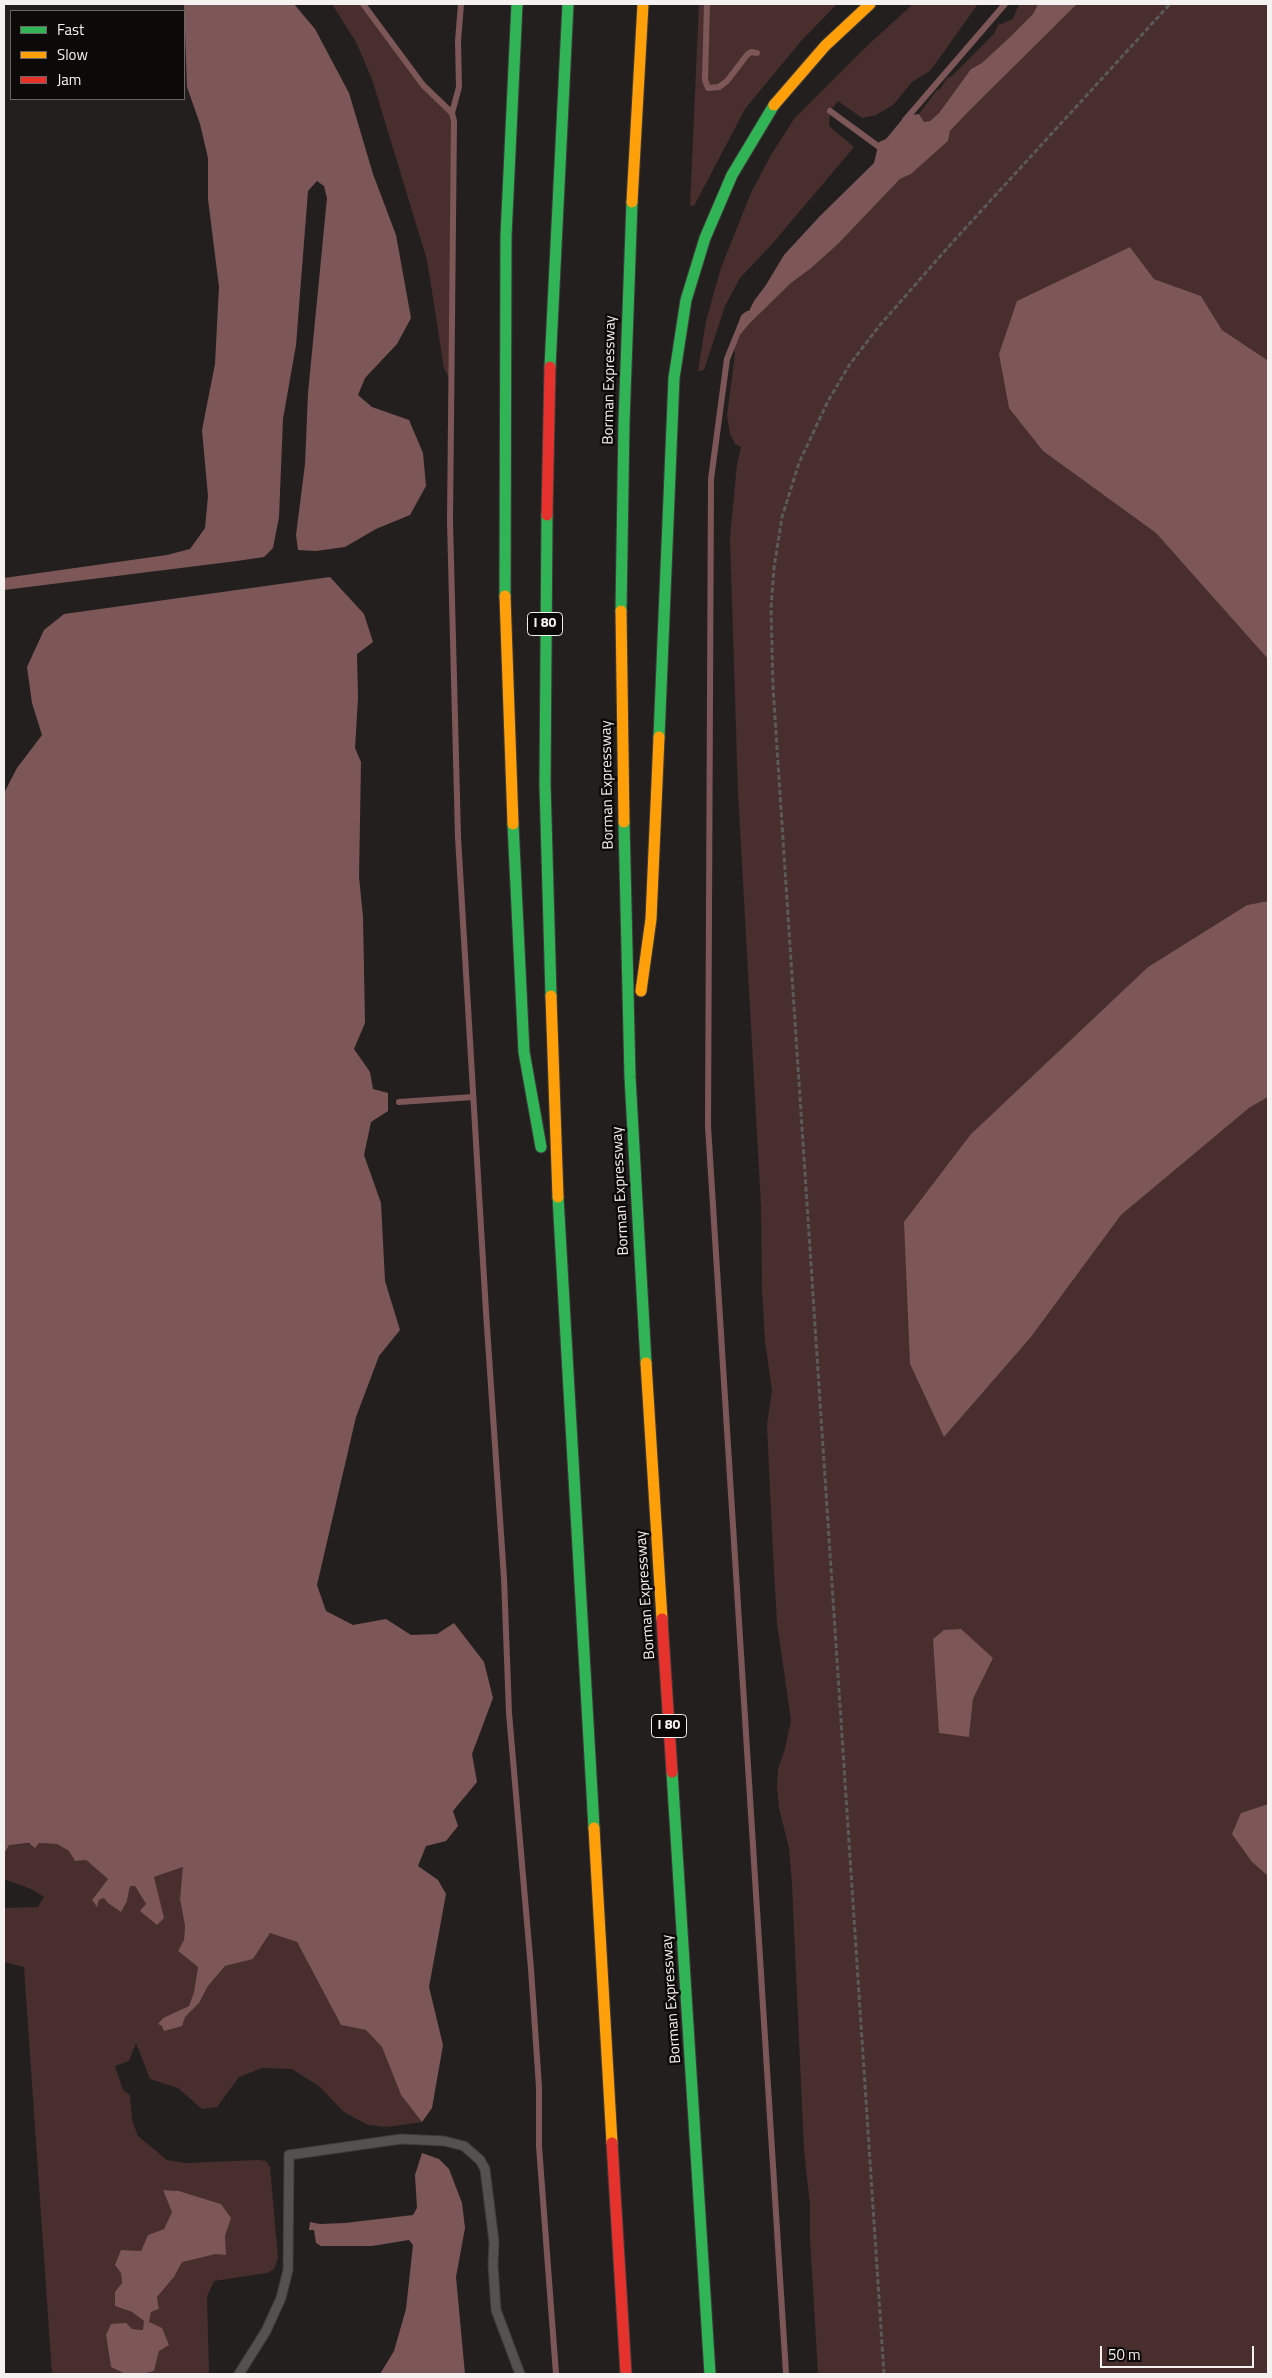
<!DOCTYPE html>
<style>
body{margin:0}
#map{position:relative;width:1272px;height:2378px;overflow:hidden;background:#241f1f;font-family:"Titillium Web",sans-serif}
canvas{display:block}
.frame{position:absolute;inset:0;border:5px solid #f6f1f1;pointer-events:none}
.legend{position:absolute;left:10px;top:10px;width:175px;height:90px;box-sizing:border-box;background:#0c0909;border:1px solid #6a6666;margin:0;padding:6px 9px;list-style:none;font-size:15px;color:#f6f1f1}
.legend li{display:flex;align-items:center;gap:10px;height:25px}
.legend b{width:25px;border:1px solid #6a6666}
.scale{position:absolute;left:1100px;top:2346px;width:154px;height:22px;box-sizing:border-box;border:2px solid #f6f1f1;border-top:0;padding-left:6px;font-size:15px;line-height:18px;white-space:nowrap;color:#f6f1f1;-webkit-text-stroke:4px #0c0909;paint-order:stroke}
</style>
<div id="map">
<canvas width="1272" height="2378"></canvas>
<div class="frame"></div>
<ul class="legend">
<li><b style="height:6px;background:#30b455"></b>Fast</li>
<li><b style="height:6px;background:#ff9f0a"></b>Slow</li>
<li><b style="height:6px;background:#e5322d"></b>Jam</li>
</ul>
<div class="scale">50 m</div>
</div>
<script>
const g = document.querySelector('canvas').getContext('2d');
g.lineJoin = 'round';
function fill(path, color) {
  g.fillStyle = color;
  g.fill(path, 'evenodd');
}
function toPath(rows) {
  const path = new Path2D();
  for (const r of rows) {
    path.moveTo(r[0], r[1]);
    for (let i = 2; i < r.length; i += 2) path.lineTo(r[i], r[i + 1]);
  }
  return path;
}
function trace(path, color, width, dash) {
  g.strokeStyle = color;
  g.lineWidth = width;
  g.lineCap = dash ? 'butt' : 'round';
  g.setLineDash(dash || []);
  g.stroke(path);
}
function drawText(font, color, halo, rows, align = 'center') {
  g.font = font + ' "Titillium Web",sans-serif';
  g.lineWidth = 5;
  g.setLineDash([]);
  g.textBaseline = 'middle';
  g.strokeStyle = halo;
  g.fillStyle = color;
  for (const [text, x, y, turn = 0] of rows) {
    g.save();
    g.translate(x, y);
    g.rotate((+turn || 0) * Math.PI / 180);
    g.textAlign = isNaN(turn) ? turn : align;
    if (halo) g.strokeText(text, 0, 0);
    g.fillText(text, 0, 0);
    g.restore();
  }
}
fill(toPath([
 [332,4,363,4,423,85,452,113,454,121,452,153,454,196,451,382,444,368,427,260,372,79,356,42],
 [699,4,837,4,801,41,745,109,694,206,690,205],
 [913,4,978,4,930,71,912,82,893,105,876,115,862,118,838,101,830,111,829,126,854,147,773,243,740,278,725,306,704,370,698,371,706,321,721,268,751,193,771,155,794,119,868,45],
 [1019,4,1038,4,1033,14,1011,36,982,63,971,69,939,113,930,121,924,122,919,114,936,91,941,88,947,78,952,76,994,34,998,25,1013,19],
 [1077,4,1268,4,1268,363,1267,360,1222,330,1201,296,1154,279,1130,247,1043,451,1156,533,1268,659,1268,901,1247,905,1148,967,971,1134,910,1364,944,1437,1031,1337,1121,1215,1249,1108,1268,1097,1268,1804,1241,1813,1252,1862,1268,1876,1268,2374,818,2374,810,2238,810,2205,804,2150,792,1884,789,1848,779,1808,777,1787,778,1769,785,1749,791,1720,777,1623,773,1553,767,1425,772,1391,765,1341,762,1289,761,1206,738,792,730,538,737,464,741,447,735,444,730,433,727,415,735,354,733,343,750,323,791,283,810,269,838,244,900,179,911,174,948,141,950,131,969,111],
 [944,1630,993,1658,973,1699,969,1737],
 [39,1843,57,1844,69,1851,76,1861,86,1860,108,1879,92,1900,97,1906,99,1900,104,1898,127,1901,130,1886,135,1886,146,1904,158,1895,154,1877,184,1867,180,1899,185,1926,184,1940,178,1951,198,1967,194,1992,189,2006,163,2018,158,2024,163,2026,185,2017,199,2003,208,1986,225,1966,253,1959,270,1933,297,1942,341,2025,366,2030,382,2047,401,2095,422,2122,387,2127,368,2125,344,2112,320,2087,292,2069,262,2068,239,2077,217,2107,202,2109,178,2088,150,2079,136,2043,129,2061,115,2066,123,2090,130,2095,132,2120,138,2136,167,2160,185,2163,258,2160,266,2161,270,2167,278,2258,274,2269,267,2273,214,2281,207,2297,209,2374,143,2374,154,2371,159,2351,149,2322,151,2312,159,2309,157,2297,174,2277,182,2261,216,2254,225,2236,230,2218,221,2204,179,2191,164,2190,172,2212,164,2229,148,2235,141,2251,121,2273,122,2283,115,2292,115,2306,132,2312,144,2321,144,2330,132,2329,106,2335,111,2367,125,2374,52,2374,24,1967,4,1962,4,1908,38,1907,44,1897,31,1889,4,1879,4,1854,9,1845]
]), '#492e2e');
fill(toPath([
 [184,4,294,4,315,29,349,93,373,174,396,235,411,318,397,344,365,378,358,395,372,407,409,420,423,453,426,486,410,515,376,529,345,547,316,551,298,550,296,535,305,464,308,393,327,198,324,186,317,181,308,191,296,345,283,419,279,517,273,548,264,557,237,561,4,590,4,578,167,555,190,549,205,528,208,496,202,430,215,364,219,287,208,199,208,158,200,124,187,87],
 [1038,4,1077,4,969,111,950,131,948,141,911,174,900,179,838,244,810,269,791,283,750,323,733,343,754,301,766,285,784,255,820,216,874,163,879,142,886,139,905,116,919,114,924,122,930,121,939,113,971,69,982,63,1011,36,1033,14],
 [1130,247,1154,279,1201,296,1222,330,1267,360,1268,659,1156,533,1043,451,1009,408,999,354,1017,301],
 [330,577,364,614,373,642,357,654,358,698,355,748,361,762,359,877,363,917,365,1023,354,1049,370,1072,373,1089,388,1093,388,1111,371,1122,364,1155,381,1203,385,1281,400,1330,379,1356,356,1417,317,1585,326,1611,353,1625,386,1619,411,1635,437,1634,454,1623,484,1662,493,1698,472,1754,477,1782,453,1811,458,1826,446,1841,426,1846,418,1866,438,1880,446,1894,429,1987,443,2045,432,2108,422,2122,401,2095,382,2047,366,2030,341,2025,297,1942,270,1933,253,1959,225,1966,208,1986,199,2003,185,2017,182,2026,164,2031,162,2026,158,2024,163,2018,189,2006,194,1992,198,1967,178,1951,184,1940,185,1926,180,1899,183,1867,154,1877,164,1918,157,1925,140,1911,146,1904,135,1886,130,1886,127,1901,121,1912,108,1903,104,1898,99,1900,97,1907,92,1900,108,1879,86,1860,75,1861,69,1851,57,1844,39,1843,35,1848,29,1843,9,1845,4,1854,4,793,17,768,42,735,32,703,27,667,44,630,64,614],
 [1268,901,1268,1097,1249,1108,1121,1215,1031,1337,944,1437,910,1364,904,1222,971,1134,1148,967,1247,905],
 [961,1629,993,1658,973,1699,969,1737,939,1733,933,1639,944,1630],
 [1268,1804,1268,1876,1252,1862,1232,1834,1241,1813],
 [422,2153,439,2159,449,2169,462,2203,465,2228,456,2277,465,2374,380,2374,394,2351,406,2309,413,2245,409,2240,372,2246,321,2246,316,2243,314,2230,309,2230,310,2222,320,2224,345,2223,413,2215,417,2208,415,2175],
 [163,2190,179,2191,221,2204,231,2218,225,2236,226,2255,216,2254,182,2262,174,2277,157,2297,159,2309,151,2312,149,2322,162,2328,169,2345,159,2351,154,2371,143,2374,125,2374,111,2367,106,2335,111,2324,126,2323,132,2329,143,2330,144,2321,132,2312,115,2306,115,2292,122,2283,121,2273,115,2265,121,2250,141,2251,148,2235,164,2229,172,2212]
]), '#7d5757');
trace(toPath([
 [363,4,423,85,452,113,454,121,450,521,458,837,486,1312,504,1578,509,1713,531,1969,539,2087,539,2146,556,2374],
 [707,4,705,80,708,88,719,87,727,81,747,55,751,52,757,53],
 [830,111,882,149],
 [452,113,459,87,458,41,461,4],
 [905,120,1005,4],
 [748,314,744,317,727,359,711,479,708,1126,786,2374],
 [399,1102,473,1097]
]), '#7d5757', 6);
const lane = toPath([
 [239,2374,266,2331,281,2298,288,2270,289,2155,401,2139,444,2141,464,2146,480,2160,485,2169,494,2242,493,2265,496,2310,520,2374]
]);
const fast = toPath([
 [550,367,568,4],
 [547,515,545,784,551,996],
 [505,596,506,236,517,4],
 [621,611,624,422,632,202],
 [659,737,674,378,686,300,705,238,732,175,774,105],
 [624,822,630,1077,646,1363],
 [513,824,524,1052,541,1147],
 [558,1197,594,1828],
 [672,1772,710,2374]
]);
const slow = toPath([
 [774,105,825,46,870,4],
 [632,202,643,4],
 [505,596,513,824],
 [621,611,624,822],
 [641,991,651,919,659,737],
 [551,996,558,1197],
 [646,1363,662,1619],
 [594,1828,612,2143]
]);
const jam = toPath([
 [547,515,550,367],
 [662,1619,672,1772],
 [612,2143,626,2374]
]);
trace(lane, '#3f3b3b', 11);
trace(fast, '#3f3b3b', 13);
trace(slow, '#3f3b3b', 13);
trace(jam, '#3f3b3b', 13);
trace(toPath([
 [884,2374,773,687,771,608,774,568,782,517,799,463,828,401,850,364,880,325,950,245,1170,4]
]), '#5c5959', 3, [5, 2.5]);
trace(lane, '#545151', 9);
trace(fast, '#30b455', 11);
trace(slow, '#ff9f0a', 11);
trace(jam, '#e5322d', 11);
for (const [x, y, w] of [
 [545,624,35],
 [669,1726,35]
]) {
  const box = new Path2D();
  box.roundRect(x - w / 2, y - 11.5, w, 23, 4);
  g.fillStyle = '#0c0909';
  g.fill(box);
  trace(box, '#f6f1f1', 1);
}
drawText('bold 14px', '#f6f1f1', null, [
 ["I 80",545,624],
 ["I 80",669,1726]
]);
drawText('15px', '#f6f1f1', '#0c0909', [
 ["Borman Expressway",610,380,-89],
 ["Borman Expressway",608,785,-91],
 ["Borman Expressway",621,1191,-93],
 ["Borman Expressway",646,1595,-94],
 ["Borman Expressway",672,1999,-94]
]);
</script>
